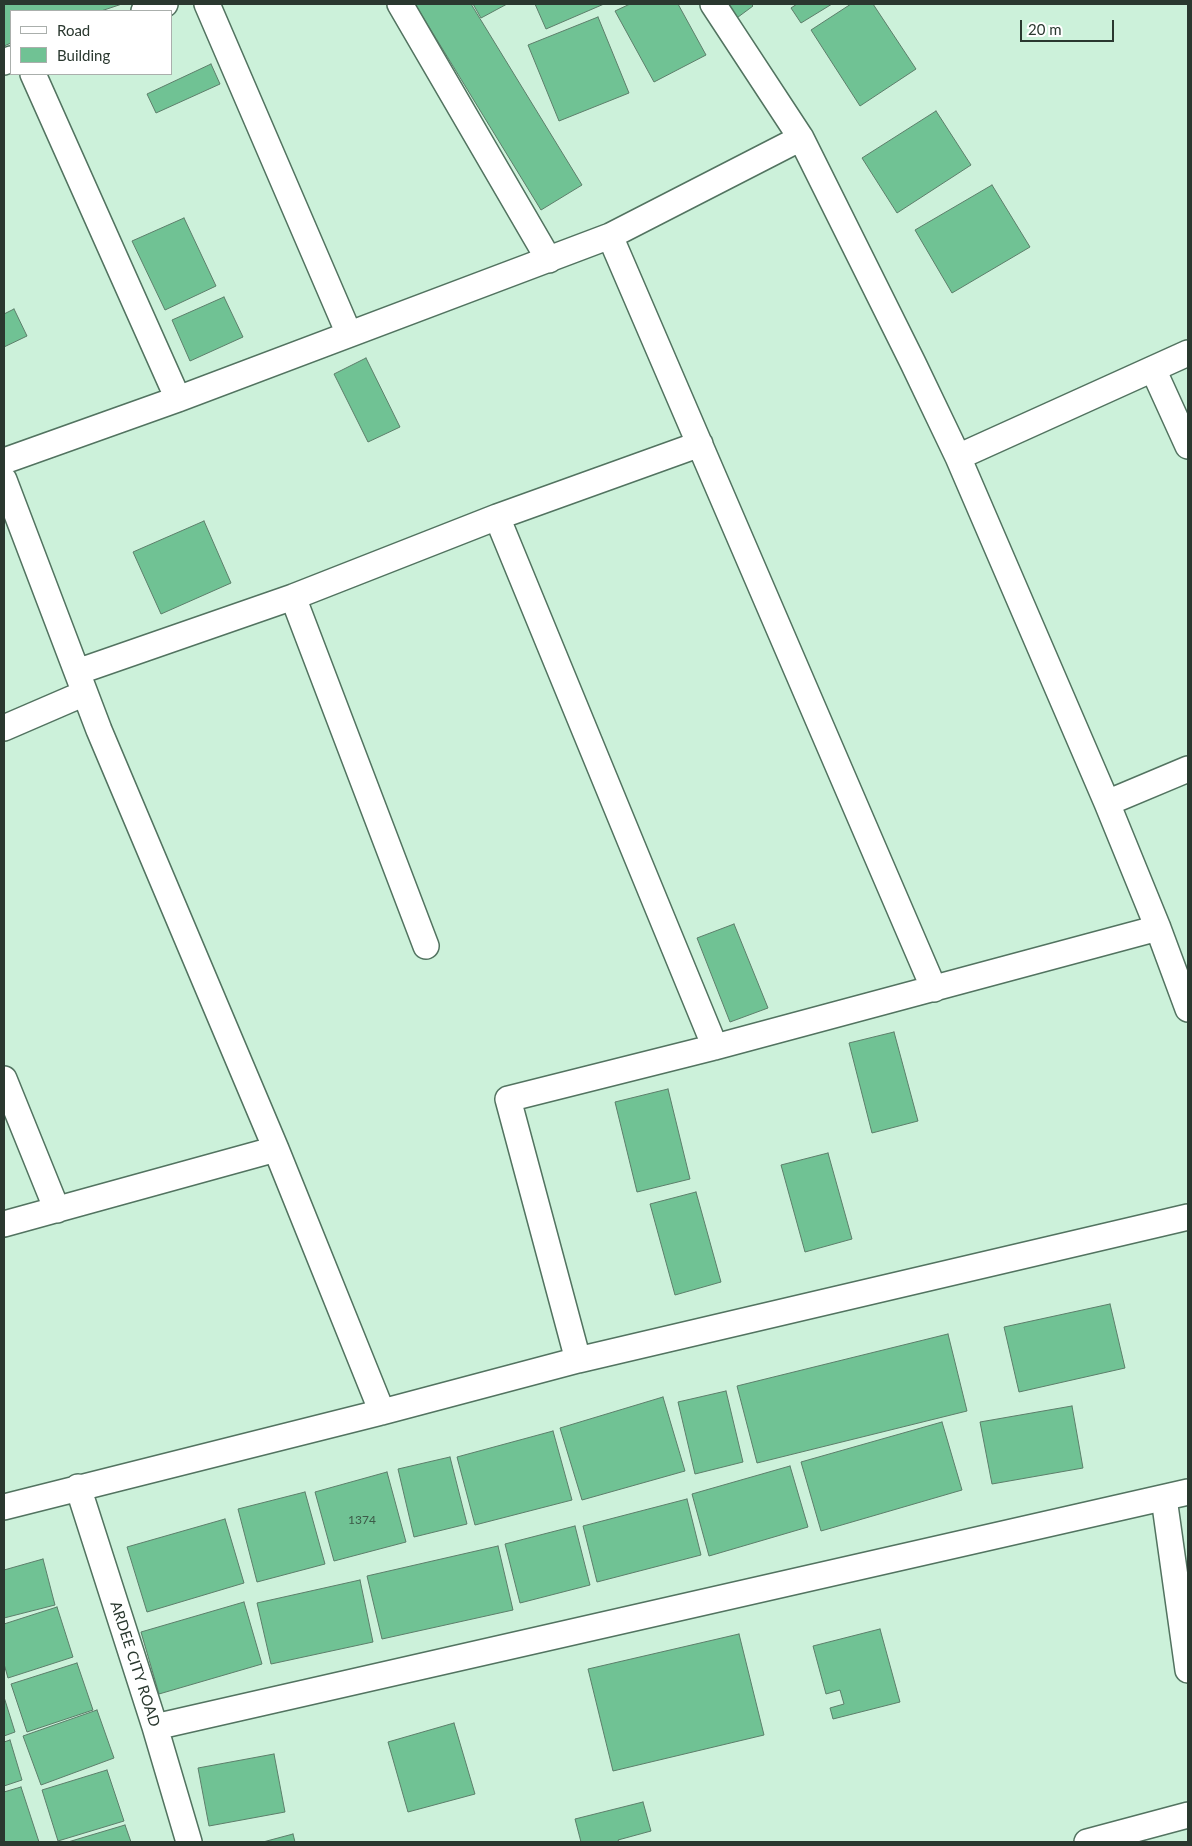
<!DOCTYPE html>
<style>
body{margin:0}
#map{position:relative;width:1192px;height:1846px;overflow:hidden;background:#ccf1da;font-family:Lato,sans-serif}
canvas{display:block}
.frame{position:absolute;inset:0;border:5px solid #2a382f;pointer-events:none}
.legend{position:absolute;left:10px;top:10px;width:162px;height:65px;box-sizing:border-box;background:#fff;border:1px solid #aaafac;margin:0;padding:6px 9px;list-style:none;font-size:15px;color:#2a382f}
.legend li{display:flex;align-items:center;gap:10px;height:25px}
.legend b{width:25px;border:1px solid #aaafac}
.scale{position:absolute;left:1020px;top:20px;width:94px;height:22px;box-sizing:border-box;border:2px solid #2a382f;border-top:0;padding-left:6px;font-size:15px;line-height:18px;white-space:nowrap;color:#2a382f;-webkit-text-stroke:4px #fff;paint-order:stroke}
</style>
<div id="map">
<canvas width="1192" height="1846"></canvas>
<div class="frame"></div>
<ul class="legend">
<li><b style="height:6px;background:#fff"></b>Road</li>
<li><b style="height:14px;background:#70c294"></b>Building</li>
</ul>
<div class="scale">20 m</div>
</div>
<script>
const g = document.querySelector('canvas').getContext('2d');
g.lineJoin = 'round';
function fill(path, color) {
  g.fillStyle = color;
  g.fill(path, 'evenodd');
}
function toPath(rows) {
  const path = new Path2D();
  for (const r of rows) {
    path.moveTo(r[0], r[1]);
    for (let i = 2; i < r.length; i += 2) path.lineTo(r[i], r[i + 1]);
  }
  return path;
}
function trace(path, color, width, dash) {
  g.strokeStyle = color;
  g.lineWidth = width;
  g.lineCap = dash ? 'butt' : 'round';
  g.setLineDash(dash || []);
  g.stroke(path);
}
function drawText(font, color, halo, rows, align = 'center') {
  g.font = font + ' Lato,sans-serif';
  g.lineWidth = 4.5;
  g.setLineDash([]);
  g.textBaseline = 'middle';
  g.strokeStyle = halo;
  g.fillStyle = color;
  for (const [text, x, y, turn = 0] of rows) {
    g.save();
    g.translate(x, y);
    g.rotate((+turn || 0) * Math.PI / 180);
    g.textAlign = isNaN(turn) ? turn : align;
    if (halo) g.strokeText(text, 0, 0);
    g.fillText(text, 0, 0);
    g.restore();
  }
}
const building = toPath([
 [4,4,122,4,101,11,11,11,11,43,4,46,4,4],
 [415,4,471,4,582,185,541,210,415,4],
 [473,4,507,4,481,18,473,4],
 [535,4,604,4,546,29,535,4],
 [630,4,678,4,706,55,654,82,615,11,630,4],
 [715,4,751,4,753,6,730,23,715,4],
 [797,4,832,4,801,23,791,8,797,4],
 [851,4,873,4,916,69,860,106,811,30,851,4],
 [598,17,629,93,559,121,528,45,598,17],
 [211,64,220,84,156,113,147,94,211,64],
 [936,111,971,165,897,213,862,158,936,111],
 [992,185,1030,247,952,293,915,230,992,185],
 [184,218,216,286,165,310,132,241,184,218],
 [224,297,243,337,190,361,172,320,224,297],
 [14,309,27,336,4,347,4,314,14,309],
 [366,358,400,427,368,442,334,374,366,358],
 [204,521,231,583,161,614,133,552,204,521],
 [734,924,768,1008,730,1022,697,938,734,924],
 [894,1032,918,1121,872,1133,849,1043,894,1032],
 [668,1089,690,1179,637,1192,615,1102,668,1089],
 [828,1153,852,1239,805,1252,781,1165,828,1153],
 [696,1192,721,1282,675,1295,650,1204,696,1192],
 [1110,1304,1125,1368,1019,1392,1004,1327,1110,1304],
 [948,1334,967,1411,757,1463,737,1386,948,1334],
 [726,1391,743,1462,695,1474,678,1402,726,1391],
 [663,1397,685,1471,582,1500,560,1428,663,1397],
 [1072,1406,1083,1468,992,1484,980,1422,1072,1406],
 [942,1422,962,1490,821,1531,801,1462,942,1422],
 [553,1431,572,1500,475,1525,457,1457,553,1431],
 [450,1457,467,1524,414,1537,398,1469,450,1457],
 [790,1466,808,1527,709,1556,692,1494,790,1466],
 [387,1472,406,1542,334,1561,315,1492,387,1472],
 [305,1492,325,1564,257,1582,238,1509,305,1492],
 [687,1499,701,1555,597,1582,583,1526,687,1499],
 [225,1519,244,1583,147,1612,127,1547,225,1519],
 [575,1526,590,1585,520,1603,505,1544,575,1526],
 [498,1546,513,1610,382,1639,367,1576,498,1546],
 [43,1559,55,1605,4,1618,4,1570,43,1559],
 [360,1580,373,1642,271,1664,257,1603,360,1580],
 [244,1602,262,1664,159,1694,141,1632,244,1602],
 [57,1607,73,1657,8,1678,4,1664,4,1624,57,1607],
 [880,1629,900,1702,833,1719,830,1708,844,1704,840,1690,826,1694,813,1646,880,1629],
 [739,1634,764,1735,613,1771,588,1669,739,1634],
 [77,1663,93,1710,27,1732,11,1684,77,1663],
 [4,1697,15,1732,4,1736,4,1697],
 [97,1710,114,1758,41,1785,23,1736,97,1710],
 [454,1723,475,1794,408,1812,388,1742,454,1723],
 [10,1740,22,1780,4,1786,4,1742,10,1740],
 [274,1754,285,1812,209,1826,198,1768,274,1754],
 [107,1770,124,1821,58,1841,42,1790,107,1770],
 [21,1787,39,1842,4,1842,4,1792,21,1787],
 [643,1802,651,1831,618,1840,619,1842,581,1842,575,1819,643,1802],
 [125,1825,131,1842,68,1842,125,1825],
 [293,1834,295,1842,263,1842,293,1834]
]);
fill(building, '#70c294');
trace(building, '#5c7e6a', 1);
const minor = toPath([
 [207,4,349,334],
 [400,4,549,260],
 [713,4,801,138,913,363,958,457,1107,803,1158,928,1188,1009],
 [144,11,165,4],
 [4,62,11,59],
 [33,74,178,399],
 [610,236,934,989],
 [1153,369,1188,446],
 [958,457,1188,353],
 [4,461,178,399,610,236,801,138],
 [4,480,99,730,276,1149,382,1412],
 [497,517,715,1047],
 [293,597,426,946],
 [77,672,293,597,497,517,700,444],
 [4,728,85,693],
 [1107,803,1188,769],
 [4,1079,57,1210],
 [4,1224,276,1149],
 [578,1360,508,1099,715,1047,1158,928],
 [78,1487,155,1727,189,1842],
 [1164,1498,1188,1670],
 [4,1507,382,1412,578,1360,1188,1217],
 [155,1727,1188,1492],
 [1087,1842,1188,1815]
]);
trace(minor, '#527360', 28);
trace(minor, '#fff', 25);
drawText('12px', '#3c5a48', null, [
 ["1374",362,1520]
]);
drawText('15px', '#2a382f', '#fff', [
 ["ARDEE CITY ROAD",135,1664,72]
]);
</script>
